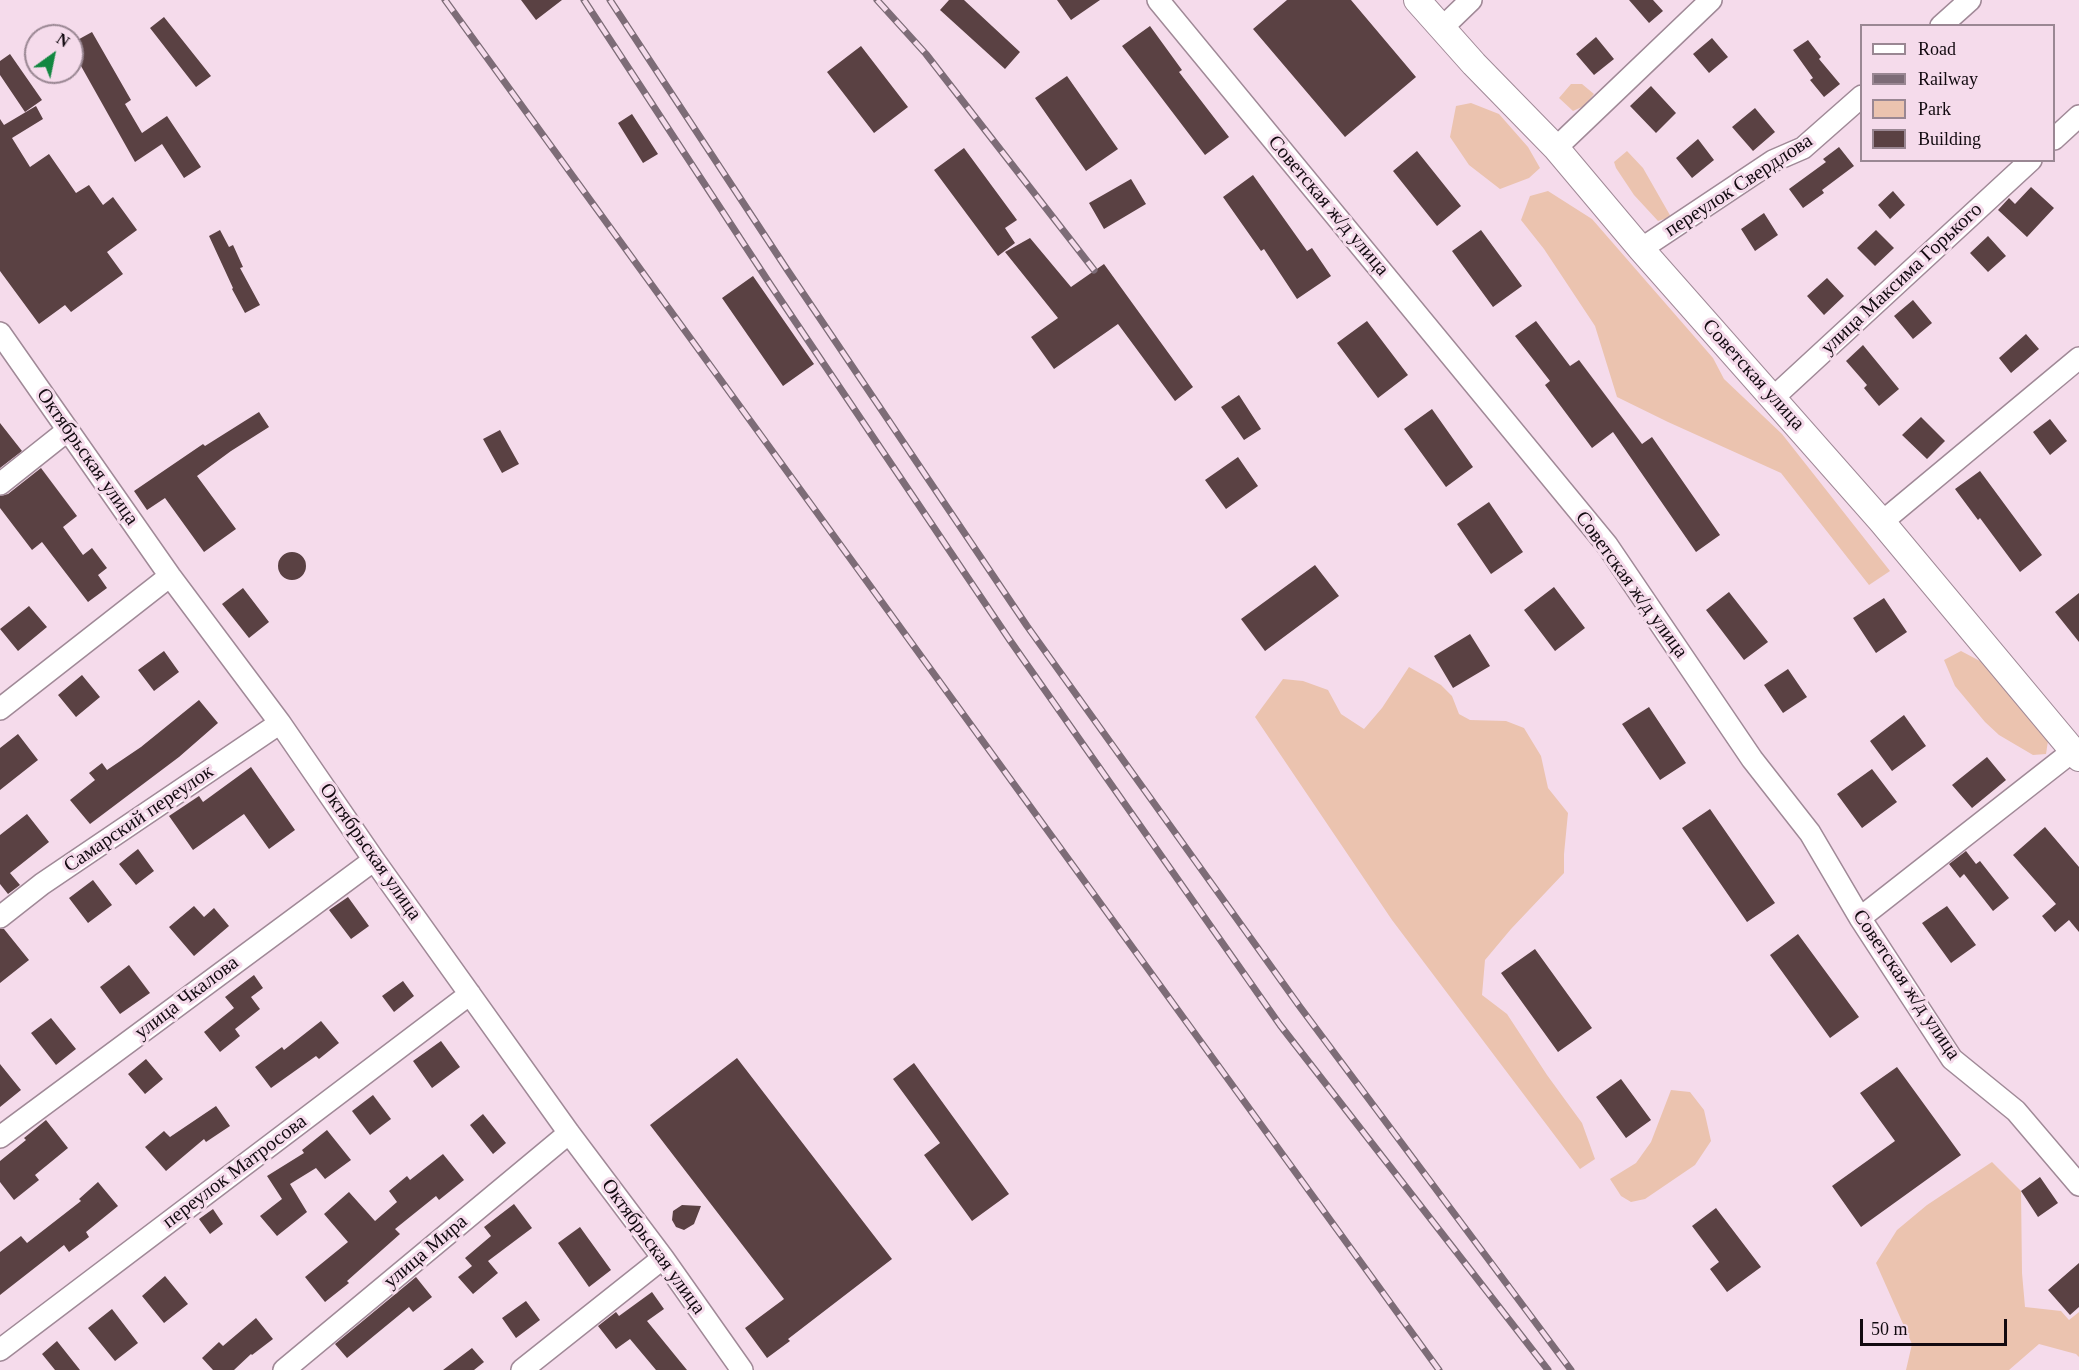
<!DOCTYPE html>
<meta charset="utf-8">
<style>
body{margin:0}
#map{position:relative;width:2079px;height:1370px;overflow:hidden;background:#f5dbeb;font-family:Georgia,serif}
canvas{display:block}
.legend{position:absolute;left:1860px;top:24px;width:195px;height:138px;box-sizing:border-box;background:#f5dbeb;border:2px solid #9a8793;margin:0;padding:8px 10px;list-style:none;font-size:18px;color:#120a10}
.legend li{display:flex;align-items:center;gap:12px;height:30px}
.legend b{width:30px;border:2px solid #9a8793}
.north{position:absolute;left:24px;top:24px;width:60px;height:60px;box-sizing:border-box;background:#f5dbeb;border:2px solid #9a8793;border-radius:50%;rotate:33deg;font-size:16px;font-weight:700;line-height:24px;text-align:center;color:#120a10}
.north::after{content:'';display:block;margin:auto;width:21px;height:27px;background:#128740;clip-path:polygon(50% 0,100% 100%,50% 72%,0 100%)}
.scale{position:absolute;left:1860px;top:1319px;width:147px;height:27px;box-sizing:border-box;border:3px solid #120a10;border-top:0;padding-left:8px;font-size:18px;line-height:21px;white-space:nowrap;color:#120a10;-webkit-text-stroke:4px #f5dbeb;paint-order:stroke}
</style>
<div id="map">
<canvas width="2079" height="1370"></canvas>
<ul class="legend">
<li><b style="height:8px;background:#fff"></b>Road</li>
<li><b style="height:8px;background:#7d6c77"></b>Railway</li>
<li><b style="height:16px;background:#ebc3af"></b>Park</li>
<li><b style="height:16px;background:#5a4143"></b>Building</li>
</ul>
<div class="north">N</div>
<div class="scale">50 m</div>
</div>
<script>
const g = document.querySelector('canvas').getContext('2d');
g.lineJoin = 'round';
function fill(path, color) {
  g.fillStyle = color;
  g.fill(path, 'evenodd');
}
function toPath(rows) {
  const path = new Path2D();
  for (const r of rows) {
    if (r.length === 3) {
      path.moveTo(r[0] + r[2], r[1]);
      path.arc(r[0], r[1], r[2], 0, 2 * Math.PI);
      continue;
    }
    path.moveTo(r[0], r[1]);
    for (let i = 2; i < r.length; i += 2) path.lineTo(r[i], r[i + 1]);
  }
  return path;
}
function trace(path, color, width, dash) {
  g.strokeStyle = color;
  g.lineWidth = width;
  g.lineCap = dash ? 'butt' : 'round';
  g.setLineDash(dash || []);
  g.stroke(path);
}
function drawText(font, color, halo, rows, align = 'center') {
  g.font = font + ' Georgia,serif';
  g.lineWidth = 6;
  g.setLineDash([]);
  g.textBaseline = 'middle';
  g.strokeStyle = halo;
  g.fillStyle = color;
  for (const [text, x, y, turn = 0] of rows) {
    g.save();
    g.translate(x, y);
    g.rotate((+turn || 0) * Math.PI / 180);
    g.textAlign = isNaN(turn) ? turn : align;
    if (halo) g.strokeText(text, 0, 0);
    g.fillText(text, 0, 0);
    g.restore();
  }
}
fill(toPath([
 [1571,84,1582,84,1594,94,1584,106,1573,111,1559,98],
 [1471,103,1499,114,1528,147,1540,168,1529,178,1500,189,1469,165,1450,137,1456,106],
 [1627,151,1643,168,1671,217,1658,221,1634,195,1616,168,1614,162],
 [1548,191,1592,219,1713,358,1724,379,1782,434,1890,571,1869,585,1781,473,1668,422,1617,397,1595,326,1544,249,1521,220,1530,196],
 [1961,651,1995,669,2033,718,2048,741,2046,754,2033,755,1999,735,1985,722,1955,686,1944,660],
 [1409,667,1441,685,1452,696,1459,714,1470,720,1506,721,1524,728,1541,756,1548,788,1568,813,1564,854,1564,873,1511,929,1485,960,1482,995,1507,1014,1547,1075,1582,1123,1595,1159,1580,1169,1392,920,1255,717,1283,679,1303,681,1328,690,1341,714,1364,729,1382,708],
 [1671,1090,1690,1092,1704,1110,1711,1141,1695,1165,1645,1199,1631,1202,1621,1196,1610,1179,1636,1163,1651,1142],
 [1992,1162,2021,1191,2022,1273,2025,1307,2061,1311,2069,1320,2079,1312,2079,1357,2076,1354,2039,1344,2009,1370,1906,1370,1912,1344,1876,1263,1897,1230,1927,1205]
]), '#ebc3af');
fill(toPath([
 [521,0,562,0,536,20],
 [949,0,964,0,1020,52,1005,69,940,10],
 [1057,0,1100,0,1071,20],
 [1287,0,1351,0,1416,77,1345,137,1253,29],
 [1629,0,1653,0,1663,11,1649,23],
 [164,17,211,76,196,87,150,28],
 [1150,26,1182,70,1179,72,1229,137,1205,155,1122,46],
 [92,32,131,100,125,104,142,133,167,116,201,167,184,178,162,144,135,162,72,50,72,43],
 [1596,37,1614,59,1594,75,1576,54],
 [1712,38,1728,57,1709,73,1693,54],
 [1808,40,1821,57,1819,59,1840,84,1824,97,1810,80,1813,78,1793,50],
 [861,46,908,107,874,133,827,72],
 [10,54,42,100,25,112,0,75,0,61],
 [1067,76,1118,149,1086,171,1035,98],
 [1651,86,1676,113,1656,133,1630,106],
 [36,106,43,119,12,138,30,167,49,154,76,193,89,185,103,205,113,197,137,230,107,252,123,274,71,312,65,305,39,324,0,271,0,119,4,125],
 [1755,108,1775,132,1753,151,1732,127],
 [632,114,658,154,643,163,618,123],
 [1698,139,1714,160,1692,178,1676,158],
 [1839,147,1854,166,1822,190,1824,193,1803,208,1789,189,1826,162,1823,159],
 [964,148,1017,220,1005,228,1015,243,998,256,934,170],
 [1417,151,1461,206,1437,226,1393,171],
 [1253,175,1307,251,1312,248,1331,276,1297,299,1264,249,1261,251,1223,197],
 [1131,179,1146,204,1104,229,1089,203],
 [2031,187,2054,208,2027,237,1998,210,2009,198,2015,204],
 [1893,191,1905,205,1890,219,1878,205],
 [1764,213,1778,235,1755,251,1741,229],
 [220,230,229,247,233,245,243,267,240,268,260,305,245,313,232,289,233,288,209,236],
 [1481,230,1522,286,1493,307,1452,251],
 [1876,230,1894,248,1875,266,1857,248],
 [1988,236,2006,256,1988,272,1970,253],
 [1030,238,1071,287,1104,264,1193,387,1175,401,1118,324,1054,369,1031,337,1058,318,1005,252],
 [753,276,814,364,783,386,722,298],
 [1827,278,1844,296,1824,315,1807,296],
 [1913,300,1932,323,1913,339,1894,316],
 [1367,321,1408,375,1378,398,1337,343],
 [1536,321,1570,366,1579,360,1642,444,1652,437,1720,535,1696,552,1613,432,1592,448,1545,385,1550,381,1515,336],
 [2026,334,2039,349,2011,373,1999,358],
 [1863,345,1899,389,1879,406,1864,388,1867,385,1846,361],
 [1239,395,1261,429,1244,440,1221,407],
 [1432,409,1473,467,1446,487,1404,429],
 [259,412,269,427,231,451,197,476,236,529,204,552,165,498,147,510,134,491,203,444,205,446],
 [1921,417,1945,441,1927,459,1902,435],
 [2050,419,2067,441,2050,455,2033,432],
 [0,423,22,451,0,468],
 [500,430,519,464,502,473,483,439],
 [1238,457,1258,486,1226,509,1205,480],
 [41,468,77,516,63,527,83,555,92,548,107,568,98,575,107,588,88,602,42,542,32,550,0,508,0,496,8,494],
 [1980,471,2042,555,2020,572,1980,518,1978,520,1955,489],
 [1489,502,1523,552,1491,574,1457,524],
 [292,566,14],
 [1315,565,1339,596,1265,651,1241,619],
 [1554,587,1585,628,1555,651,1524,610],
 [243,588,269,622,249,638,222,604],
 [1729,592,1768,642,1744,660,1706,610],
 [2079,593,2079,642,2055,612],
 [1884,598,1907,632,1876,653,1853,618],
 [29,606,47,627,18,651,0,629],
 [1470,634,1490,666,1453,688,1434,656],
 [164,651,179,672,154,691,138,670],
 [1788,669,1807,697,1783,713,1764,685],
 [82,675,100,697,76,717,58,695],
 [199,700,218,723,179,757,90,824,70,800,95,780,89,773,102,763,107,770,141,747],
 [1649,707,1686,763,1660,780,1622,724],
 [1904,715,1926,746,1892,771,1870,741],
 [18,734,38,760,0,790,0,748],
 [1987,757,2006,780,1972,808,1952,785],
 [251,767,295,830,269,849,244,814,193,850,169,816,199,796,203,802],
 [1872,769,1897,802,1862,828,1837,794],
 [1710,809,1775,903,1747,922,1682,828],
 [27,814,49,842,10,873,20,885,8,894,0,884,0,835],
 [2045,827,2079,867,2079,932,2069,920,2055,932,2042,916,2056,904,2013,855],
 [138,849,154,871,136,885,119,864],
 [1966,851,1976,864,1980,861,2009,898,1993,911,1964,874,1960,878,1949,864],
 [93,880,112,905,88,923,69,898],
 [348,897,369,926,351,939,329,910],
 [194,906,204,917,214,908,229,926,194,956,169,927],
 [1947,906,1976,945,1951,963,1922,923],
 [0,929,4,929,29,960,0,983],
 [1798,934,1859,1017,1830,1038,1770,955],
 [1535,949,1592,1028,1558,1052,1501,973],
 [129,965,150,993,120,1014,100,987],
 [254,975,263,988,251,997,260,1009,235,1029,240,1036,220,1052,204,1032,234,1008,225,997],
 [403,981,414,996,394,1012,382,996],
 [51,1018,76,1049,56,1065,31,1033],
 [321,1021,339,1043,319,1059,316,1056,271,1088,255,1067,282,1047,284,1050],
 [441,1041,460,1067,432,1088,413,1061],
 [737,1058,892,1259,788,1339,790,1341,767,1358,745,1328,784,1299,650,1125],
 [146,1059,163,1079,145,1094,128,1074],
 [914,1063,1009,1194,972,1221,924,1155,940,1143,893,1079],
 [0,1064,21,1090,0,1107],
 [1897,1067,1961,1155,1861,1227,1832,1186,1895,1141,1860,1093],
 [1621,1079,1651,1120,1626,1138,1596,1097],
 [373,1095,391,1119,370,1135,352,1111],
 [216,1106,230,1126,206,1142,204,1139,166,1171,145,1147,164,1131,170,1137],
 [483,1114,506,1143,493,1154,470,1125],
 [46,1120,68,1148,35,1175,39,1180,14,1200,0,1182,0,1161,26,1140,24,1138],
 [327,1130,351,1160,325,1179,316,1168,290,1184,307,1212,277,1236,260,1216,282,1199,267,1176,304,1153,302,1150],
 [443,1154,464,1180,439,1200,436,1196,395,1229,400,1234,347,1281,349,1283,325,1302,305,1277,348,1242,324,1214,349,1192,375,1221,397,1202,389,1191,407,1176,410,1180],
 [2040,1177,2058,1203,2038,1217,2021,1191],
 [98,1182,118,1206,86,1232,89,1237,69,1252,64,1245,0,1295,0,1252,21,1236,27,1243,81,1201,79,1199],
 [514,1204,532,1228,488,1261,498,1273,473,1294,458,1277,472,1266,465,1258,491,1236,484,1227],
 [682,1205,701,1206,694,1224,684,1230,676,1227,672,1220,673,1211],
 [1716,1208,1761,1267,1727,1292,1710,1269,1719,1262,1692,1226],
 [213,1209,223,1224,210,1234,199,1219],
 [580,1227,611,1270,589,1287,558,1243],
 [2079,1263,2079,1307,2070,1315,2048,1290],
 [165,1276,188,1304,164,1323,142,1296],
 [416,1277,432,1297,413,1312,409,1307,347,1358,335,1344],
 [652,1292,664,1309,647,1321,687,1370,656,1370,630,1339,616,1349,598,1326,616,1312,619,1316],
 [526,1301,540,1320,516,1338,502,1318],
 [112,1309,138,1343,115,1361,88,1328],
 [256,1318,273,1339,252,1355,251,1354,234,1370,213,1370,202,1358,219,1342,223,1346],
 [57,1341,80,1370,55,1370,42,1354],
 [472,1348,484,1362,474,1370,443,1370]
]), '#5a4143');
const minor = toPath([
 [1158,0,1607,545,1752,759,1810,833,1860,918,1952,1059,2016,1111,2079,1185],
 [1941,26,1970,0],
 [1442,28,1471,0],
 [2054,139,2079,116],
 [1556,148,1711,0],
 [1641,249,1773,161,1803,148,1862,96],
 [0,333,170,576,280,723,374,860,569,1133,663,1258,742,1370],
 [1774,397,2031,160],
 [0,484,68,430],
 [1882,522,2079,358],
 [0,709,170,576],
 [0,917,42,884,280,723],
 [1860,918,2073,751],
 [0,1137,374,860],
 [0,1350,470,994],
 [284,1370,569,1133],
 [522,1370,663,1258]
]);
const major = toPath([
 [1417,0,1474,64,1556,148,1641,249,1882,522,2079,758]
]);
trace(minor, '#a08997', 24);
trace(major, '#a08997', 28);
trace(minor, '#fff', 21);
trace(major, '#fff', 26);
const rail = toPath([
 [445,0,1439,1370],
 [584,0,770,284,1009,639,1280,1025,1548,1370],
 [610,0,788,271,1027,626,1300,1007,1571,1370],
 [877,0,926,54,1094,270]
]);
trace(rail, '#7d6c77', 7);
trace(rail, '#f5dbeb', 4.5, [14]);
drawText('20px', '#120a10', '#f5dbeb', [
 ["переулок Свердлова",1739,186,-33],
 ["Советская ж/д улица",1328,206,50],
 ["улица Максима Горького",1902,279,-43],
 ["Советская улица",1753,375,48],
 ["Октябрьская улица",87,457,55],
 ["Советская ж/д улица",1631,585,54],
 ["Самарский переулок",139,819,-34],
 ["Октябрьская улица",370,852,55],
 ["Советская ж/д улица",1906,985,56],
 ["улица Чкалова",187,998,-37],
 ["переулок Матросова",235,1172,-37],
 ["Октябрьская улица",653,1247,54],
 ["улица Мира",426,1252,-40]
]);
</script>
